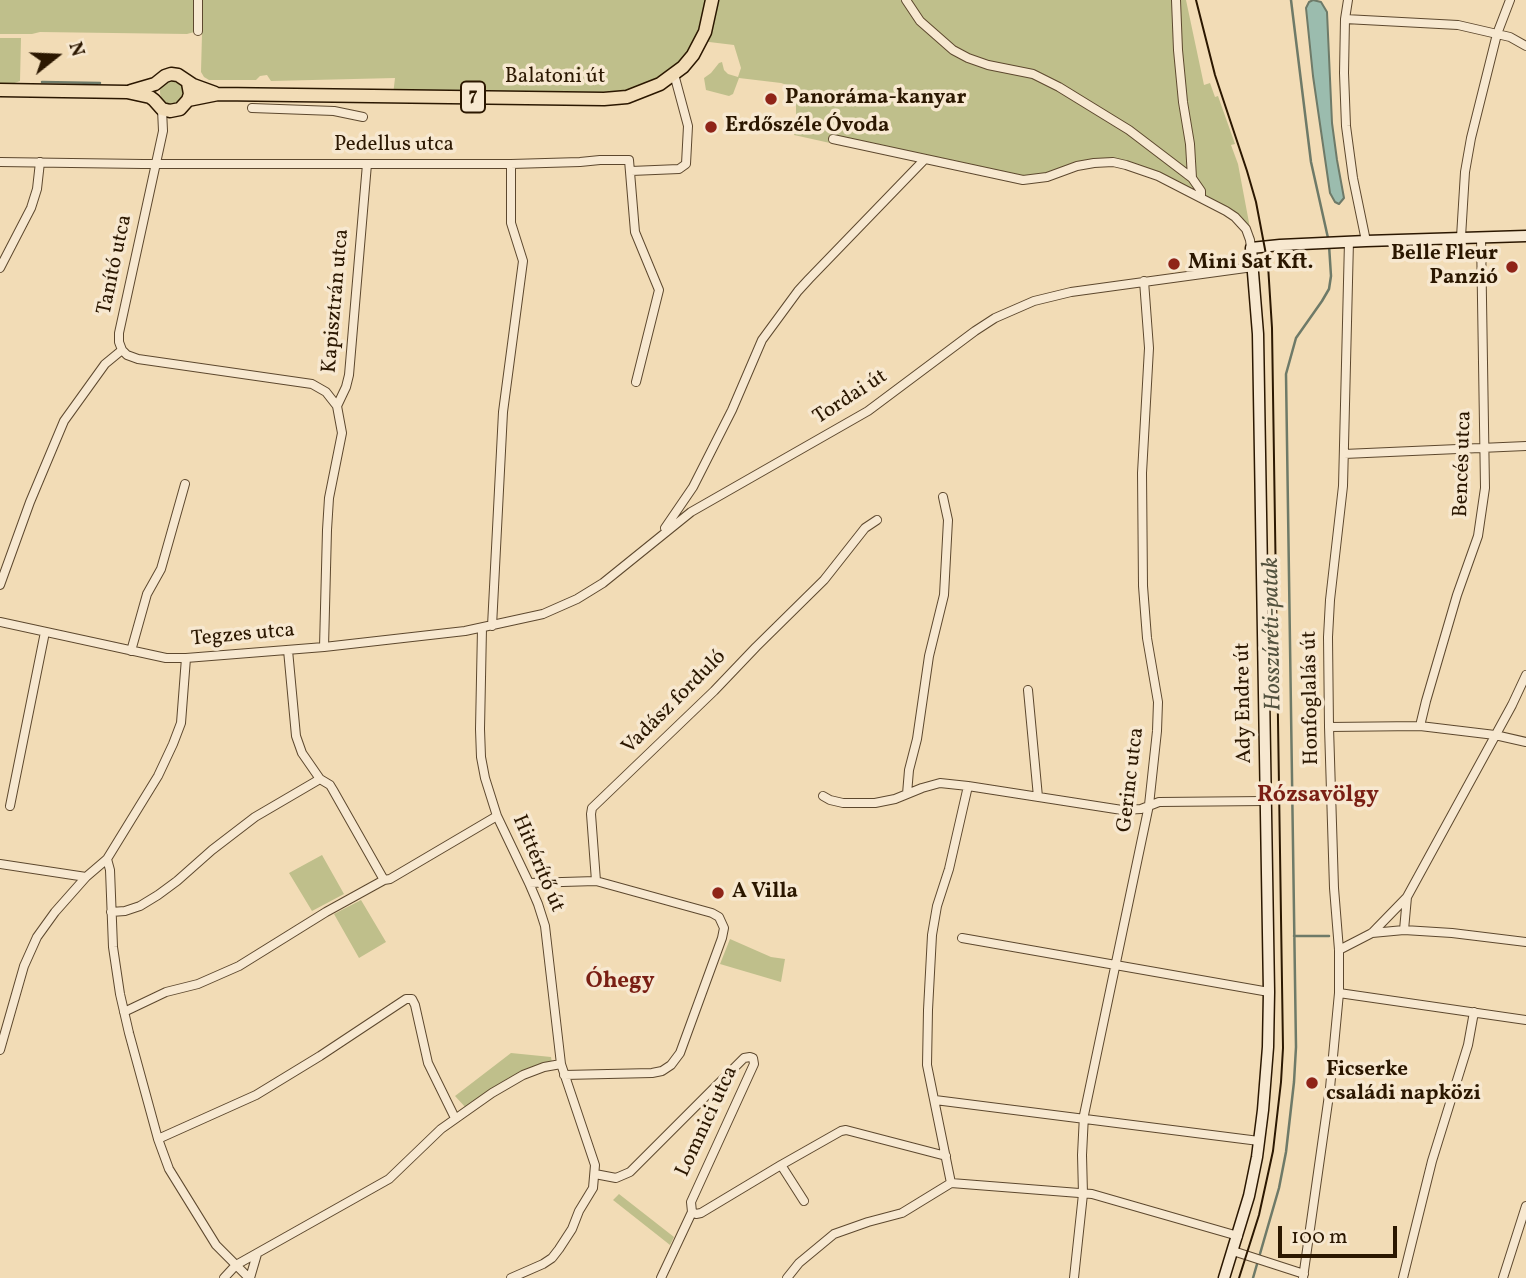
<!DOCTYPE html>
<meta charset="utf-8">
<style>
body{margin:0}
#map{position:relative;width:1526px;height:1278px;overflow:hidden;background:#f2dcb6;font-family:Vollkorn,serif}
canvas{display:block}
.north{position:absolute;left:21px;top:21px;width:70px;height:70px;-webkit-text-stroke:5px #f7e8d0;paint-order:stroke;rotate:72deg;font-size:19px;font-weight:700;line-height:28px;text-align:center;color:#2b1700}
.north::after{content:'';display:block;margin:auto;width:24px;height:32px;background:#2b1700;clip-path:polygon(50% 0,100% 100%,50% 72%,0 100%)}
.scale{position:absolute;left:1278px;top:1226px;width:119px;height:32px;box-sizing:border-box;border:4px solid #2b1700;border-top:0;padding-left:9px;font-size:21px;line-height:24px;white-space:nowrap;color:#2b1700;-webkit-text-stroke:5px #f7e8d0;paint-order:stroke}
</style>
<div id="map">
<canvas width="1526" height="1278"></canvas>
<div class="north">N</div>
<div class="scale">100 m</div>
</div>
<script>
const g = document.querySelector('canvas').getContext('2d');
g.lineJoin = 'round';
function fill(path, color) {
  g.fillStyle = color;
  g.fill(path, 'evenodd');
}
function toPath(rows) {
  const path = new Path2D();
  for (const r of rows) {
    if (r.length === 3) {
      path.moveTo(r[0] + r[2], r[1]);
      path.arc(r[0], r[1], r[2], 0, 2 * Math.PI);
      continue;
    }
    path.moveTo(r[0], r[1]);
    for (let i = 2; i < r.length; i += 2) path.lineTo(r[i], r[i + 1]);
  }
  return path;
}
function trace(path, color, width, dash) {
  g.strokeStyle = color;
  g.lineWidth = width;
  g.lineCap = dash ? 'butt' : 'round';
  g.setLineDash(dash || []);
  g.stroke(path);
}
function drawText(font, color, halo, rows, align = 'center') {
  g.font = font + ' Vollkorn,serif';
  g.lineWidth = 7;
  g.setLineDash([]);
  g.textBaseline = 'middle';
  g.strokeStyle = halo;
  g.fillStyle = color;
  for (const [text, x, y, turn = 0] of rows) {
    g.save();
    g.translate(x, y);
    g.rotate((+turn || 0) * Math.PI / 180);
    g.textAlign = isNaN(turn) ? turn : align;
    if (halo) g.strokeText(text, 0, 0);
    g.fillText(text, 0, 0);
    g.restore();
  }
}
fill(toPath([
 [0,0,1186,0,1204,85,1210,83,1215,97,1218,96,1235,144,1231,145,1238,164,1250,228,1235,217,1158,176,1105,162,1036,179,926,157,830,143,794,135,796,128,796,88,781,83,739,78,733,94,729,96,706,90,704,78,711,73,719,63,722,62,724,70,728,74,738,77,741,68,734,45,701,41,683,67,627,97,393,95,395,78,271,81,267,75,260,76,256,80,209,80,204,77,201,72,202,34,198,31,187,34,40,32,32,34,0,34],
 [0,38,21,38,20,81,12,84,0,84],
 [172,92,12],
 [322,855,344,894,312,911,289,873],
 [361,900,386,942,359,958,334,914],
 [730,939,771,957,785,959,781,982,720,964],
 [511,1053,551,1057,552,1063,466,1108,455,1096],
 [619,1194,674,1237,670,1245,613,1200]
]), '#bfbf8b');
const water = toPath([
 [1313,0,1321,2,1327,12,1332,123,1337,160,1344,198,1339,204,1335,202,1330,193,1313,76,1306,8,1309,2,1313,0]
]);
fill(water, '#9bbcae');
trace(water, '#6e7a68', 2);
trace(toPath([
 [1291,0,1311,162,1328,238],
 [42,82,100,83],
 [1294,936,1329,936],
 [1253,1278,1279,1188,1286,1152,1294,1082,1296,1047,1286,374,1296,338,1322,301,1329,289,1331,276,1329,245]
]), '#6e7a68', 2.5);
const street = toPath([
 [906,0,920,21,953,50,968,58,988,65,1033,74,1059,87,1129,130,1192,178],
 [1176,0,1178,50,1183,102,1190,144,1192,178,1201,191,1201,198],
 [1348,0,1345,19,1344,73,1346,126,1353,178,1366,241],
 [1345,19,1458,25,1510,37,1526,46],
 [198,31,198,0],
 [252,108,334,111,363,117],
 [833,139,1023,180,1047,177,1077,166,1094,163,1113,162,1126,165,1158,176,1226,211,1235,217,1246,229,1250,240,1251,248],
 [0,162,143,164,511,164,580,162,600,160,629,160,635,232,659,290,636,382],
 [631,171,679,169,686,164,688,126,674,74],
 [1461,237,1465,172,1471,138,1497,34,1510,0],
 [0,268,31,208,37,189,40,162],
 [122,350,127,355,138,359,312,384,326,392,337,406,342,433,329,498,327,530,324,647],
 [122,350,119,342,119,333,163,131,162,109],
 [337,406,346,387,349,375,367,164],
 [1344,454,1526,446],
 [665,528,693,487,732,410,762,340,798,291,809,279,925,159],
 [0,585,30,502,64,421,105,364,122,350],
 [0,622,166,658,186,658,324,647,465,631,543,614,577,599,603,583,691,512,868,411,975,331,995,318,1034,301,1071,292,1253,267],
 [492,626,503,412,523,261,511,223,511,164],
 [482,628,480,729,481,757,485,778,497,816,529,883,538,904,545,926,561,1064,595,1165,593,1188,579,1211,572,1229,559,1249,552,1258,543,1264,511,1278],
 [131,651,147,594,161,569,185,484],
 [1028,690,1038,797],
 [1420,726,1426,701,1457,595,1478,536,1485,488,1481,237],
 [1329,727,1420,726,1495,735,1526,742],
 [907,794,909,770,917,739,929,656,944,595,948,520,943,497],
 [823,796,830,800,843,803,875,803,895,799,922,788,940,783,968,786,1122,810,1141,809,1159,802,1265,801],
 [10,806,45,632],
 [107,859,110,870,113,947,120,994,129,1033,158,1139,169,1169,216,1245,249,1278],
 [0,864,86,877],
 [384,880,390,879,497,816],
 [596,881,591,814,592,808,714,691,756,647,824,580,865,528,877,520],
 [529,883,596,881,712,913,719,917,724,928,722,938,680,1053,671,1065,662,1071,652,1073,564,1075],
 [111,912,125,911,140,906,158,895,177,881,212,850,255,817,320,779],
 [1404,930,1407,897],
 [1372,933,1404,930,1452,933,1526,942],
 [962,938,1269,992],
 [1339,950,1372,933,1407,897,1512,705,1526,675],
 [1339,993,1526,1020],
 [124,1012,166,992,198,984,239,966,326,912,384,880,333,790,330,785,320,779,302,753,296,736,288,650],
 [0,1050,24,966,37,937,55,912,86,877,107,859,158,776,173,744,181,723,186,658],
 [935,1100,1259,1141],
 [158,1139,256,1095,320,1056,406,999,412,999,415,1005,428,1063,455,1118],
 [781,1165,804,1201],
 [595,1174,616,1178,630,1172,744,1058,750,1057,753,1058,754,1064,691,1202,692,1212],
 [951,1183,927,1065,928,1010,932,935,937,906,949,869,968,786],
 [692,1212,696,1214,701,1213,781,1165,841,1131,846,1130,946,1156],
 [1233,1251,1304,1274],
 [224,1278,236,1265,389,1179,441,1129,492,1093,523,1075,544,1067,561,1064],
 [250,1278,257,1254],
 [661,1278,692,1212],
 [787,1278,799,1263,834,1234,868,1222,902,1213,951,1183,1092,1194,1238,1236],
 [1074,1278,1083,1194,1082,1155,1084,1115,1149,805,1157,731,1158,702,1147,638,1143,586,1142,473,1149,348,1144,281],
 [1303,1278,1330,1088,1339,993,1339,950,1334,888,1329,727,1328,637,1330,600,1343,486,1349,241],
 [1403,1278,1432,1161,1468,1045,1474,1012],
 [1503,1278,1526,1206]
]);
const secondary = toPath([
 [1224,1278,1249,1196,1257,1157,1263,1110,1268,1047,1269,992,1258,334,1251,248,1280,245,1366,241,1526,236]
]);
const primary = toPath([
 [0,90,127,92,150,97,154,100,162,109,170,111,180,109,188,100,190,94,188,83],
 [131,91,155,84,165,76,171,74,178,75,193,85,215,93],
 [188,100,218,94,604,99,627,97,660,84,683,67,693,55,705,32,712,0]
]);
trace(street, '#5d482e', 10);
trace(secondary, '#2b1700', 13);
trace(primary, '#2b1700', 15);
trace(street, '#f7e8d0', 8);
trace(secondary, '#f7e8d0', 10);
trace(primary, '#f2dcb6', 12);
trace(toPath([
 [1196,0,1215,75,1247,171,1256,202,1268,265,1272,328,1283,1048,1281,1082,1273,1151,1259,1215,1239,1278]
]), '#2b1700', 2);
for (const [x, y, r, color] of [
 [771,99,7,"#8f2418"],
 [711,127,7,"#8f2418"],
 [1174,264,7,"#8f2418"],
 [1512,267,7,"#8f2418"],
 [718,893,7,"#8f2418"],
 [1312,1083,7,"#8f2418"]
]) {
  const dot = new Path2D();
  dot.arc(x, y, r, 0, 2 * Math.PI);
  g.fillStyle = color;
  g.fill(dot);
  trace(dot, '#f7e8d0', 2.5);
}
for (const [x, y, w] of [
 [473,97,24]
]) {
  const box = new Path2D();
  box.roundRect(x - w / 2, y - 15.5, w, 31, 5);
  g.fillStyle = '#f7e8d0';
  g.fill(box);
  trace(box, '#2b1700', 2);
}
drawText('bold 19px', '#2b1700', null, [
 ["7",473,97]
]);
drawText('21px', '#2b1700', '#f7e8d0', [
 ["Balatoni út",555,78],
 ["Pedellus utca",394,146],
 ["Tanító utca",116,265,-78],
 ["Kapisztrán utca",337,301,-85],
 ["Tordai út",851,398,-33],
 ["Bencés utca",1464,464,-88],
 ["Tegzes utca",243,636,-5],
 ["Honfoglalás út",1312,698,-91],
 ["Vadász forduló",675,703,-45],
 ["Ady Endre út",1245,703,-91],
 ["Gerinc utca",1132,780,-83],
 ["Hittérítő út",537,864,67],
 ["Lomnici utca",708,1122,-65]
]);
drawText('bold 21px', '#2b1700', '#f7e8d0', [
 ["Panoráma-kanyar",785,99],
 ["Erdőszéle Óvoda",725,127],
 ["Belle Fleur",1498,255,"right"],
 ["Panzió",1498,279,"right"],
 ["Mini Sat Kft.",1188,264],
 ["A Villa",732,893],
 ["Ficserke",1326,1071],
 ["családi napközi",1326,1095]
], 'left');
drawText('italic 23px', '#52513d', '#f7e8d0', [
 ["Hosszúréti-patak",1274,634,-91]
]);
drawText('bold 23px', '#7a1f14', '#f7e8d0', [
 ["Rózsavölgy",1318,797],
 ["Óhegy",620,983]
]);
</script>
